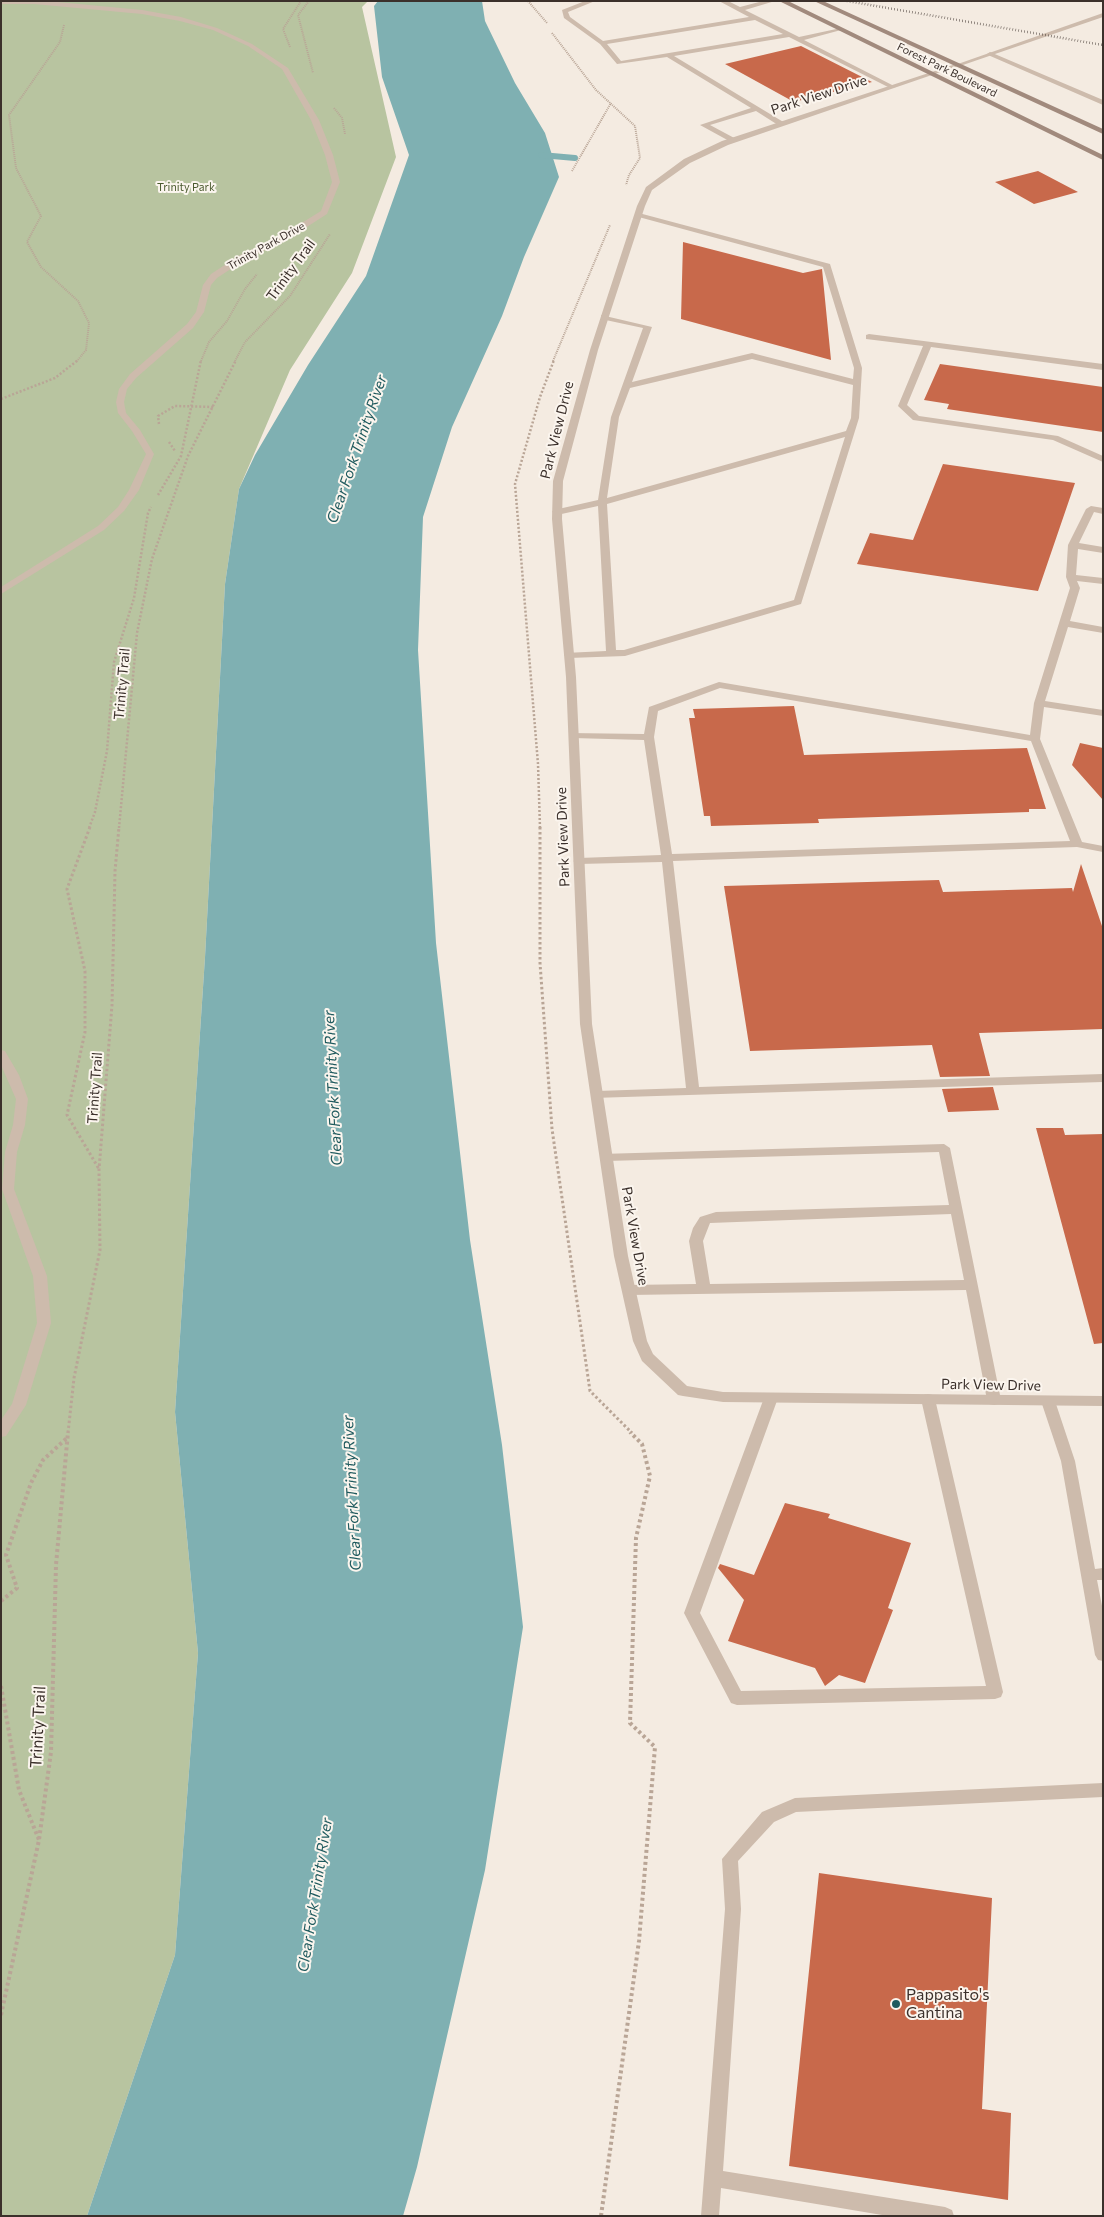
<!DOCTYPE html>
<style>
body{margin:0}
#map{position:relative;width:1104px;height:2217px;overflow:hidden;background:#f4ebe1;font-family:Commissioner,sans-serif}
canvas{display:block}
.frame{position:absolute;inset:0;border:2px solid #3b302b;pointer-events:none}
</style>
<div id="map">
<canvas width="1104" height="2217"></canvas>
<div class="frame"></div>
</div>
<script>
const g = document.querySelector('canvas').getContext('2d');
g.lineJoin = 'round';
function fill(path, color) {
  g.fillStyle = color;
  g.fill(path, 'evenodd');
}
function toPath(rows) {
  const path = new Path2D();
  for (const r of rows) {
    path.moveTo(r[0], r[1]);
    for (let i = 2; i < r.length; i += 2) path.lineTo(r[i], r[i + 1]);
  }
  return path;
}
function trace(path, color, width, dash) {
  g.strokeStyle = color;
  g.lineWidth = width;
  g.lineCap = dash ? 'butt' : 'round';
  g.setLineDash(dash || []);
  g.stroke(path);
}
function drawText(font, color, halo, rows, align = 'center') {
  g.font = font + ' Commissioner,sans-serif';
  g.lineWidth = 4;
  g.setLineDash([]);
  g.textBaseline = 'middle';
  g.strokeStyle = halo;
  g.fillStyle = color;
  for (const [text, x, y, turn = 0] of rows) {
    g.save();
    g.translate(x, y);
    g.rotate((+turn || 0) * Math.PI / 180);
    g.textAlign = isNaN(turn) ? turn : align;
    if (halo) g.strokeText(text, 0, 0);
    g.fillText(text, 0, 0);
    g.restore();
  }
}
fill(toPath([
 [1,1,368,1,362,7,396,157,352,273,290,370,239,489,225,584,205,957,175,1412,198,1653,175,1955,87,2216,1,2216]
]), '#b8c4a0');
fill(toPath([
 [378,1,482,1,485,21,515,83,545,133,559,177,524,257,502,316,452,427,423,517,418,650,436,943,470,1240,502,1445,523,1627,485,1870,417,2167,403,2216,87,2216,175,1955,198,1653,175,1412,205,957,225,584,239,489,255,455,308,365,366,276,409,155,382,77,374,6]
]), '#7fb0b2');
trace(toPath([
 [541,155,575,158]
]), '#7fb0b2', 6);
fill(toPath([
 [801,46,872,82,794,102,725,64],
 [1038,171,1078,192,1034,204,995,182],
 [683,242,803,273,822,269,831,360,681,319],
 [940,364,1103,387,1103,432,947,409,949,404,924,400],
 [943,464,1075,483,1038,591,857,564,870,533,913,540],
 [794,706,804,755,1027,748,1046,809,1029,809,1029,812,818,819,819,823,711,826,710,816,704,816,689,718,695,718,693,709],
 [1080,743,1103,748,1103,800,1072,765],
 [1081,864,1103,929,1103,1029,979,1033,990,1076,940,1077,932,1045,750,1051,724,886,939,880,943,892,1072,888,1073,892],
 [993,1087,999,1110,948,1112,942,1089],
 [1036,1128,1063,1128,1065,1135,1103,1134,1103,1343,1094,1344],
 [785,1503,830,1514,828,1518,911,1543,888,1608,893,1610,865,1683,839,1675,825,1686,815,1668,728,1641,744,1600,718,1568,720,1564,754,1575],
 [819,1873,992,1898,982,2109,1011,2113,1008,2200,789,2166]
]), '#c8694b');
trace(toPath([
 [309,1,298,15,313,73],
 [528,1,547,23],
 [64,25,60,42,9,115,16,168,41,216,27,242,41,267,78,301,89,323,86,350,77,361],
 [552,33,596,90,635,126,640,158,629,175,626,185],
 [290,47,283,29,301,1],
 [334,108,342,118,345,134],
 [572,171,611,103],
 [201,361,209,342,227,321,245,289,257,274],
 [235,361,245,342,290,296,330,234],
 [553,361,610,225]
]), '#b9a596', 2, [1, 1]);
trace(toPath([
 [1,399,55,378,78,360],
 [159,424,158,416,175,406,214,407],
 [169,442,175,451],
 [158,495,181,456,201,360],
 [89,828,95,812,107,751,114,662,134,598,148,513,151,507],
 [119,828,137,633,152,559,188,456,236,360],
 [540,828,538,764,515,484,540,397,554,360]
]), '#b9a596', 2.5, [2, 2]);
trace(toPath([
 [90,827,67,889,85,971,85,1032,67,1115,99,1169],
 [540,827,540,963,552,1129,590,1391,632,1433],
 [68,1433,74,1378,100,1250,99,1170,112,1005,115,871,119,827]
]), '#b9a596', 3, [2.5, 2.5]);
trace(toPath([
 [1,1601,17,1588,6,1555,31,1483,43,1460,68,1437],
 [1,1686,19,1790,39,1840],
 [1,2015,39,1840,51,1752,56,1565,68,1432],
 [601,2216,639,1941,655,1747,630,1723,636,1538,650,1476,642,1444,630,1432]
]), '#b9a596', 4, [3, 3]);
fill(toPath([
 [1,1,47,1,142,10,181,17,217,28,252,44,288,68,319,120,333,155,340,182,327,214,285,241,246,259,217,278,211,285,204,312,193,328,136,378,127,389,124,402,126,413,140,430,154,454,139,490,124,511,104,530,1,594,1,587,98,526,118,507,129,490,146,454,132,431,118,413,116,402,119,389,130,374,187,324,196,312,203,285,211,274,240,255,279,237,321,211,332,182,325,155,311,120,282,69,248,46,213,30,180,21,142,14,34,4,1,4,1,1],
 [585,1,595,1,568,12,570,17,603,41,749,17,719,1,728,1,740,7,763,1,775,1,745,10,799,37,841,28,841,30,804,40,896,87,890,88,789,37,674,56,785,123,778,125,756,111,710,125,738,140,731,142,700,125,751,108,667,57,617,64,600,44,564,18,562,10,585,1],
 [755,20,783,34,621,61,607,44,755,20],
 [990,52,1103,100,1103,105,988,55,987,54,990,52],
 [635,212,830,264,862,368,859,418,801,604,625,656,569,658,564,655,565,653,606,651,598,506,557,515,552,512,554,510,598,500,611,417,643,328,601,319,601,315,652,327,632,382,752,353,853,379,854,368,823,267,635,216,635,212],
 [752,359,853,385,851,418,846,431,607,498,619,417,630,388,752,359],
 [845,437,794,600,624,650,616,650,607,504,845,437],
 [869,334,1103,364,1103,370,931,347,907,405,919,416,1058,436,1103,456,1103,462,1053,440,913,420,898,406,923,346,866,339,866,335,869,334],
 [1091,506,1103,508,1103,514,1094,512,1079,543,1103,547,1103,553,1078,549,1076,575,1103,578,1103,584,1077,581,1080,588,1070,621,1103,627,1103,633,1068,627,1045,701,1103,710,1103,716,1044,707,1040,739,1082,842,1103,846,1103,852,1077,847,673,861,699,1087,1103,1074,1103,1082,593,1098,591,1095,593,1092,597,1091,686,1088,662,862,579,864,573,861,579,858,661,855,644,740,573,738,569,737,569,733,644,734,649,707,719,682,1030,735,1034,703,1070,588,1066,577,1068,545,1086,509,1091,506],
 [720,688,1031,741,1070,841,672,854,654,737,658,711,720,688],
 [1,1050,5,1051,19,1075,28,1099,25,1125,17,1152,14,1189,47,1276,51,1323,26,1405,6,1436,1,1437,1,1420,12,1404,37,1323,33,1276,2,1189,5,1152,13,1125,16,1099,1,1065,1,1050],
 [944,1144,950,1148,1001,1400,999,1404,994,1405,989,1404,987,1400,966,1290,629,1295,624,1293,622,1290,624,1287,629,1285,696,1284,689,1241,693,1228,700,1217,716,1212,949,1205,939,1152,606,1161,601,1160,600,1157,601,1154,944,1144],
 [951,1214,964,1280,710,1284,703,1241,710,1223,951,1214],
 [771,1393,776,1394,778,1398,700,1613,741,1691,986,1686,921,1399,923,1395,928,1394,933,1395,935,1399,1003,1692,1001,1697,995,1699,737,1705,731,1703,684,1613,764,1398,766,1394,771,1393],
 [1048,1396,1053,1397,1055,1401,1075,1461,1095,1569,1103,1568,1103,1580,1097,1580,1103,1611,1103,1661,1098,1660,1095,1655,1061,1461,1041,1401,1043,1397,1048,1396],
 [1103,1783,1103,1797,796,1812,774,1822,738,1861,741,1909,723,2171,945,2207,952,2210,954,2216,888,2216,721,2188,719,2216,701,2216,725,1909,722,1859,762,1812,795,1798,1103,1783]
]), '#cdbbac');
fill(toPath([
 [1103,13,1103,17,960,66,955,65,1103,13]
]), '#cdbbac');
fill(toPath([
 [956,64,961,65,728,145,690,163,652,190,645,206,598,350,563,481,562,519,576,677,592,1024,628,1256,647,1341,653,1354,687,1386,723,1392,1103,1396,1103,1406,723,1402,683,1396,678,1395,642,1361,633,1341,614,1256,580,1024,566,677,552,519,553,481,590,350,637,206,646,187,684,159,722,141,956,64]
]), '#cdbbac');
fill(toPath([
 [779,1,788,1,1103,155,1103,160,779,1],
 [814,1,823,1,1103,129,1103,134,814,1]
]), '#a18a7d');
trace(toPath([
 [847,1,1103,45]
]), '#3b302b', 2.5, [0.5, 2.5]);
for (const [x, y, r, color] of [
 [896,2004,5,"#1f5a5e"]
]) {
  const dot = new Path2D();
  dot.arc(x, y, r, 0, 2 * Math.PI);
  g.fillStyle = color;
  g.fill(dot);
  trace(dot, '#fbf5ee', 2);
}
drawText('11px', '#3b302b', '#fbf5ee', [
 ["Forest Park Boulevard",947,70,26],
 ["Trinity Park Drive",266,246,-29]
]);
drawText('11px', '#4a5a2e', '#fbf5ee', [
 ["Trinity Park",186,187]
]);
drawText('14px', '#3b302b', '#fbf5ee', [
 ["Park View Drive",819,95,-18],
 ["Trinity Trail",291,270,-54],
 ["Park View Drive",557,430,-76],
 ["Trinity Trail",122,684,-85],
 ["Park View Drive",563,837,-92],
 ["Trinity Trail",95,1088,-86],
 ["Park View Drive",635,1236,80],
 ["Park View Drive",991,1385,1]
]);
drawText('italic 15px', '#1f5a5e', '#fbf5ee', [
 ["Clear Fork Trinity River",357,449,-71],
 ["Clear Fork Trinity River",333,1088,-93],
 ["Clear Fork Trinity River",352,1493,-93],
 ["Clear Fork Trinity River",315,1895,-81]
]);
drawText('16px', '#3b302b', '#fbf5ee', [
 ["Trinity Trail",38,1727,-87]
]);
drawText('16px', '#3b302b', '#fbf5ee', [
 ["Pappasito's",906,1995],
 ["Cantina",906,2013]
], 'left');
</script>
